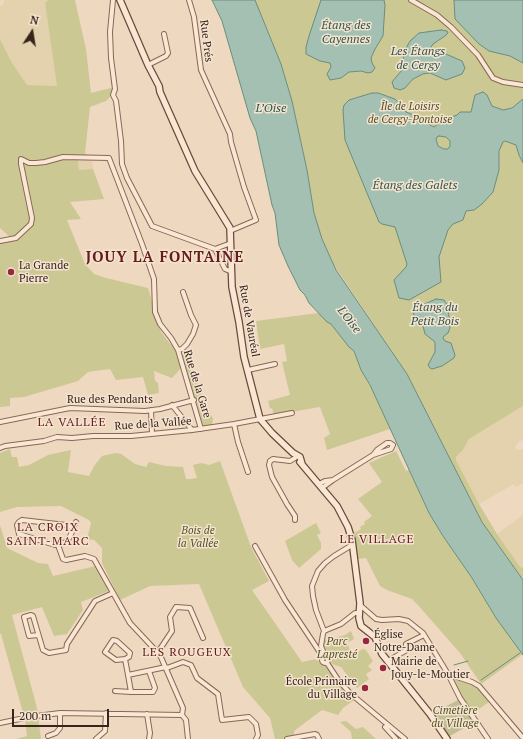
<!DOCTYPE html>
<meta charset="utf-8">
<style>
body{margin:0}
#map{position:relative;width:523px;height:739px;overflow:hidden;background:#eed8c0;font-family:"PT Serif",serif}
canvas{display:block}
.north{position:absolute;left:12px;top:12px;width:40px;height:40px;-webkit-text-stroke:3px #f5e3d0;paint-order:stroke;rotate:12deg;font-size:11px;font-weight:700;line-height:16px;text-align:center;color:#37241c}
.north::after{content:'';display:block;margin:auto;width:14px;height:18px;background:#37241c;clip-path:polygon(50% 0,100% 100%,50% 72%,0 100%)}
.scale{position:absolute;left:12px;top:709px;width:97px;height:18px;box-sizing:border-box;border:2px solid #37241c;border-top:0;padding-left:5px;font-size:12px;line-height:14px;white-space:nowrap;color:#37241c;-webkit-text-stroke:3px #f5e3d0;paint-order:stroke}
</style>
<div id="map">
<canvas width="523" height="739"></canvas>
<div class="north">N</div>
<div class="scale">200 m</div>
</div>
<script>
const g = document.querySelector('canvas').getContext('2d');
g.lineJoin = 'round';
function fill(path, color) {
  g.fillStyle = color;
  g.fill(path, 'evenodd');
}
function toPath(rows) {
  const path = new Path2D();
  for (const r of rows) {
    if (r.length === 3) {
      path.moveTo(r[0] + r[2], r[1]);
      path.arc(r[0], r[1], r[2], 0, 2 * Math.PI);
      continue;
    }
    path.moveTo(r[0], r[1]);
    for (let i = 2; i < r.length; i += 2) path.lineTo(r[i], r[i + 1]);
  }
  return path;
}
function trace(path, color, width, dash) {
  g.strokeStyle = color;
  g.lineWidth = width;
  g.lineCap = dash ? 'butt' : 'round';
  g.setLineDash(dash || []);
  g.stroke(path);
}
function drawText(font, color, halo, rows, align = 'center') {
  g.font = font + ' "PT Serif",serif';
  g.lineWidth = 3;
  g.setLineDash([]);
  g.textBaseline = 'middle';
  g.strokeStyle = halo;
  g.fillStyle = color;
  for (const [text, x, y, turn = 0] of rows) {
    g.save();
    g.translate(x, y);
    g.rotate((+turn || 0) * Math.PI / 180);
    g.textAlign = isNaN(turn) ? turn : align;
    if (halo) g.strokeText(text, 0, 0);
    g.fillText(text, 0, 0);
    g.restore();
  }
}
fill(toPath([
 [4,0,48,0,45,3,58,86,27,86,12,63,0,39,0,6,3,5],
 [78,159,92,159,93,169,79,170],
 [523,406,523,440,518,442,515,448,518,450,523,449,523,483,516,487,514,484,479,504,456,460,456,457,463,450,469,439],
 [523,515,523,567,521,568,497,534]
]), '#e4d1ad');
fill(toPath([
 [48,0,75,0,86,49,91,93,115,87,113,95,110,95,110,97,106,101,90,107,85,153,92,159,78,159,79,170,93,169,104,199,70,202,81,219,67,220,85,264,94,274,106,278,148,288,161,332,175,350,181,368,172,378,154,371,155,381,158,383,159,393,148,395,143,377,116,380,110,369,88,372,78,381,24,397,10,398,10,406,0,407,0,243,10,237,0,228,0,39,12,63,27,85,57,86,45,3],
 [255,0,523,0,523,406,469,439,463,450,456,457,456,460,479,504,497,534,521,568,523,567,523,580,482,522,407,374,332,262,318,230,314,213,307,170,292,101,281,64],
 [319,313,327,322,331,324,354,351,361,370,373,391,390,429,327,450,324,438,330,434,320,407,274,415,272,408,270,409,268,401,290,395,282,362,287,361,284,344,260,349,256,321],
 [192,352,190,368,213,419,212,425,205,426,203,425,181,354],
 [10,449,12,457,17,457,19,467,29,465,48,455,71,450,68,472,89,476,94,466,102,456,116,453,121,454,135,464,146,467,149,462,166,466,183,467,186,479,191,479,197,478,193,465,201,463,209,465,220,461,251,547,269,581,252,590,302,662,316,659,328,669,340,686,354,700,343,708,338,715,322,710,294,731,294,739,275,739,270,718,243,687,199,584,150,586,120,600,102,563,102,548,94,540,87,539,91,523,89,520,61,506,17,507,0,512,0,453],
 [396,451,406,471,409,470,429,513,443,536,472,578,496,618,523,654,481,684,460,653,417,604,412,599,387,590,380,586,366,558,358,559,354,543,353,534,361,529,360,527,365,524,364,522,372,516,358,499,382,482,369,463],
 [316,523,321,533,317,535,321,543,321,549,299,568,292,560,285,541],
 [0,525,7,548,38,563,48,564,53,576,96,566,109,591,81,602,83,610,67,634,54,636,42,607,12,615,37,708,41,739,16,739,27,736,25,720,1,634,0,634],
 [351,631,354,639,347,643,351,653,352,655,363,649,366,650,373,661,368,666,372,670,366,674,369,679,357,688,341,667,332,664,323,648,323,641,345,635],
 [453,679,473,685,477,687,489,702,472,714,452,680],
 [346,721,356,729,363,727,376,739,352,739,351,732,340,722]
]), '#ccc894');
fill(toPath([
 [460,699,475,722,448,737,433,713]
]), '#c1be94');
const water = toPath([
 [212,0,255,0,281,64,292,101,307,170,314,213,322,239,336,270,407,374,482,522,523,580,523,655,496,618,472,578,443,536,429,513,370,385,361,370,354,351,349,347,331,324,327,322,309,303,305,295,300,290,288,266,279,245,275,213,272,205,256,131,250,118,222,21,212,0],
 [321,0,384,0,385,5,383,36,375,49,371,58,372,63,375,68,372,72,368,73,361,71,349,72,341,78,330,80,327,74,331,67,330,63,320,61,306,54,306,47,309,36,321,0],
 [454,0,523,0,523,63,510,56,489,51,479,44,455,19,454,0],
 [441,30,447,31,448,33,445,36,433,44,430,49,433,52,446,54,462,61,465,68,462,74,446,80,430,73,423,74,413,79,405,88,400,90,394,88,392,82,402,70,404,52,410,41,419,33,441,30],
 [483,92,487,95,492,106,503,110,512,108,523,99,523,163,519,155,516,145,505,141,503,142,499,151,499,170,493,192,482,204,474,210,466,211,463,220,453,224,448,230,439,257,441,282,409,300,399,298,394,280,406,267,407,264,395,227,382,224,379,222,345,140,343,110,344,105,349,100,372,93,378,93,395,99,402,106,406,112,424,119,430,125,434,127,443,120,457,115,460,112,471,112,475,95,483,92],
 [439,136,446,137,450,141,450,146,448,149,444,149,438,146,436,139,437,137,439,136],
 [436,299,444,300,448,306,450,328,448,333,444,336,443,338,445,341,451,343,455,355,454,358,442,366,432,369,430,368,428,365,435,352,435,342,425,334,422,322,413,314,414,311,418,307,436,299]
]);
fill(water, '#a3c0b2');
trace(water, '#6a8e7e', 1);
trace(toPath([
 [454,665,468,661],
 [481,680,520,653]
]), '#6a8e7e', 1);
const street = toPath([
 [113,0,110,32,111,58,115,89,113,95,116,101,121,141,122,164,127,178,152,226,215,249,231,243],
 [189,0,194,17,201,70,230,134,231,142,244,187,256,220,230,231],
 [411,0,437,15,451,27,478,55,493,78,503,82,523,85],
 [148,65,166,56,168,53,164,34],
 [0,241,16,238,31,224,32,218,21,164,21,159,29,163,36,163,45,162,63,157,109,158,142,244,154,279,155,312,160,324,171,338,178,350,201,429],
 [215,249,225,269,232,272],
 [178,350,182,349,187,344,193,334,196,325,191,315,183,292],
 [248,370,275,364],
 [172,405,192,430],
 [151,410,152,434],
 [0,422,70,408,145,411,160,409,194,400],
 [234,424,238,442,248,472],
 [0,448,5,446,44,441,57,437,72,438,93,436,131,436,192,430,234,424,292,413],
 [333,480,373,455,391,449,393,445,390,443,387,443,377,450,373,455],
 [319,484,325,481,333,480,322,488],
 [22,520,66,525,71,527,72,532,67,542,55,545,19,534,17,525,19,522,22,520],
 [295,520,295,516,287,504,272,477,269,465,270,461,273,459,290,461,295,458],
 [72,529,76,522],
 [58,545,63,559,66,560,85,556,94,559,130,623,160,655,183,708,182,715,186,720,188,739],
 [255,546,285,600,323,657],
 [360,605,376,619,382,620,399,619,408,621,423,633,448,674,460,698,488,739],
 [324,631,341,624,355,613,359,613],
 [38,635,29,636,24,617,31,615,33,616,43,650,49,653,66,650,67,644,95,601,113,593],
 [158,652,172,631,170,617,176,607,190,608,203,638],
 [325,656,321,646,323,634,324,631,316,610,313,596,312,586,318,571,325,563,334,556,352,545],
 [325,660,3],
 [125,659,116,660,105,652,113,640,117,641,130,653,129,657,125,659,128,675],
 [388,661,405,651,406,644,424,635],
 [327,663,339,681,351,694,405,739],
 [167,668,183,662,191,665,197,678,218,694,222,720,249,717,256,724,258,735,256,739],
 [448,674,472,682,479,686,523,738],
 [115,691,131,692,128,675,166,667],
 [131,692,153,692,155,688,149,671],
 [147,714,150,733,149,739],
 [0,723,29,717,60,713,182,715],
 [385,727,396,739],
 [48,736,56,733,60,728,60,713],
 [96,739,105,731,106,713],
 [287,739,315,734,317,735,319,739]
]);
const secondary = toPath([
 [120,0,148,65,159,86,160,92,195,171,230,228,232,287,239,322,244,357,260,419,272,433,293,453,300,457,302,464],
 [300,462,337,506,348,527,352,540,360,603,359,618,361,626,375,637,382,654,430,714,447,739]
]);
trace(street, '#876858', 6);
trace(secondary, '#694a3b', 8);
trace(street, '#f9e7d3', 4);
trace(secondary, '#f9e7d3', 5.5);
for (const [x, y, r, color] of [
 [11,272,4,"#97273d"],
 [366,641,4,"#97273d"],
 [383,668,4,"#97273d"],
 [365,688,4,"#97273d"]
]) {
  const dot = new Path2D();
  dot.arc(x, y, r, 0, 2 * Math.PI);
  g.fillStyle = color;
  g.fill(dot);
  trace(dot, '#f5e3d0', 1.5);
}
drawText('11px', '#37241c', '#f5e3d0', [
 ["Rue Prés",206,41,83],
 ["Rue de Vauréal",249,321,80],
 ["Rue de la Gare",197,384,73],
 ["Rue des Pendants",110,400],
 ["Rue de la Vallée",153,424,-4]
]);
drawText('italic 11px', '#505323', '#f5e3d0', [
 ["Île de Loisirs",410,107],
 ["de Cergy-Pontoise",410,120],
 ["Bois de",198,531],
 ["la Vallée",198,544],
 ["Parc",337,642],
 ["Lapresté",337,655],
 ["Cimetière",455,711],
 ["du Village",455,724]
]);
drawText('11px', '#37241c', '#f5e3d0', [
 ["La Grande",19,266],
 ["Pierre",19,279],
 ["Église",374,635],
 ["Notre-Dame",374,648],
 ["Mairie de",391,662],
 ["Jouy-le-Moutier",391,675],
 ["École Primaire",357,682,"right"],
 ["du Village",357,695,"right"]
], 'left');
drawText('italic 12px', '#2b574c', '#f5e3d0', [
 ["Étang des",346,26],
 ["Cayennes",346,40],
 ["Les Étangs",418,52],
 ["de Cergy",418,66],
 ["L’Oise",271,109],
 ["Étang des Galets",415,186],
 ["Étang du",435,308],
 ["Petit Bois",435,322],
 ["L'Oise",349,320,52]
]);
g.letterSpacing = '1px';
drawText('12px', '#641d1c', '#f5e3d0', [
 ["LA VALLÉE",72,423],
 ["LA CROIX",48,528],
 ["SAINT-MARC",48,542],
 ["LE VILLAGE",377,540],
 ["LES ROUGEUX",187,653]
]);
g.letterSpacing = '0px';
g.letterSpacing = '1px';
drawText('bold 15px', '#641d1c', '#f5e3d0', [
 ["JOUY LA FONTAINE",165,258]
]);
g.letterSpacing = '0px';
</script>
